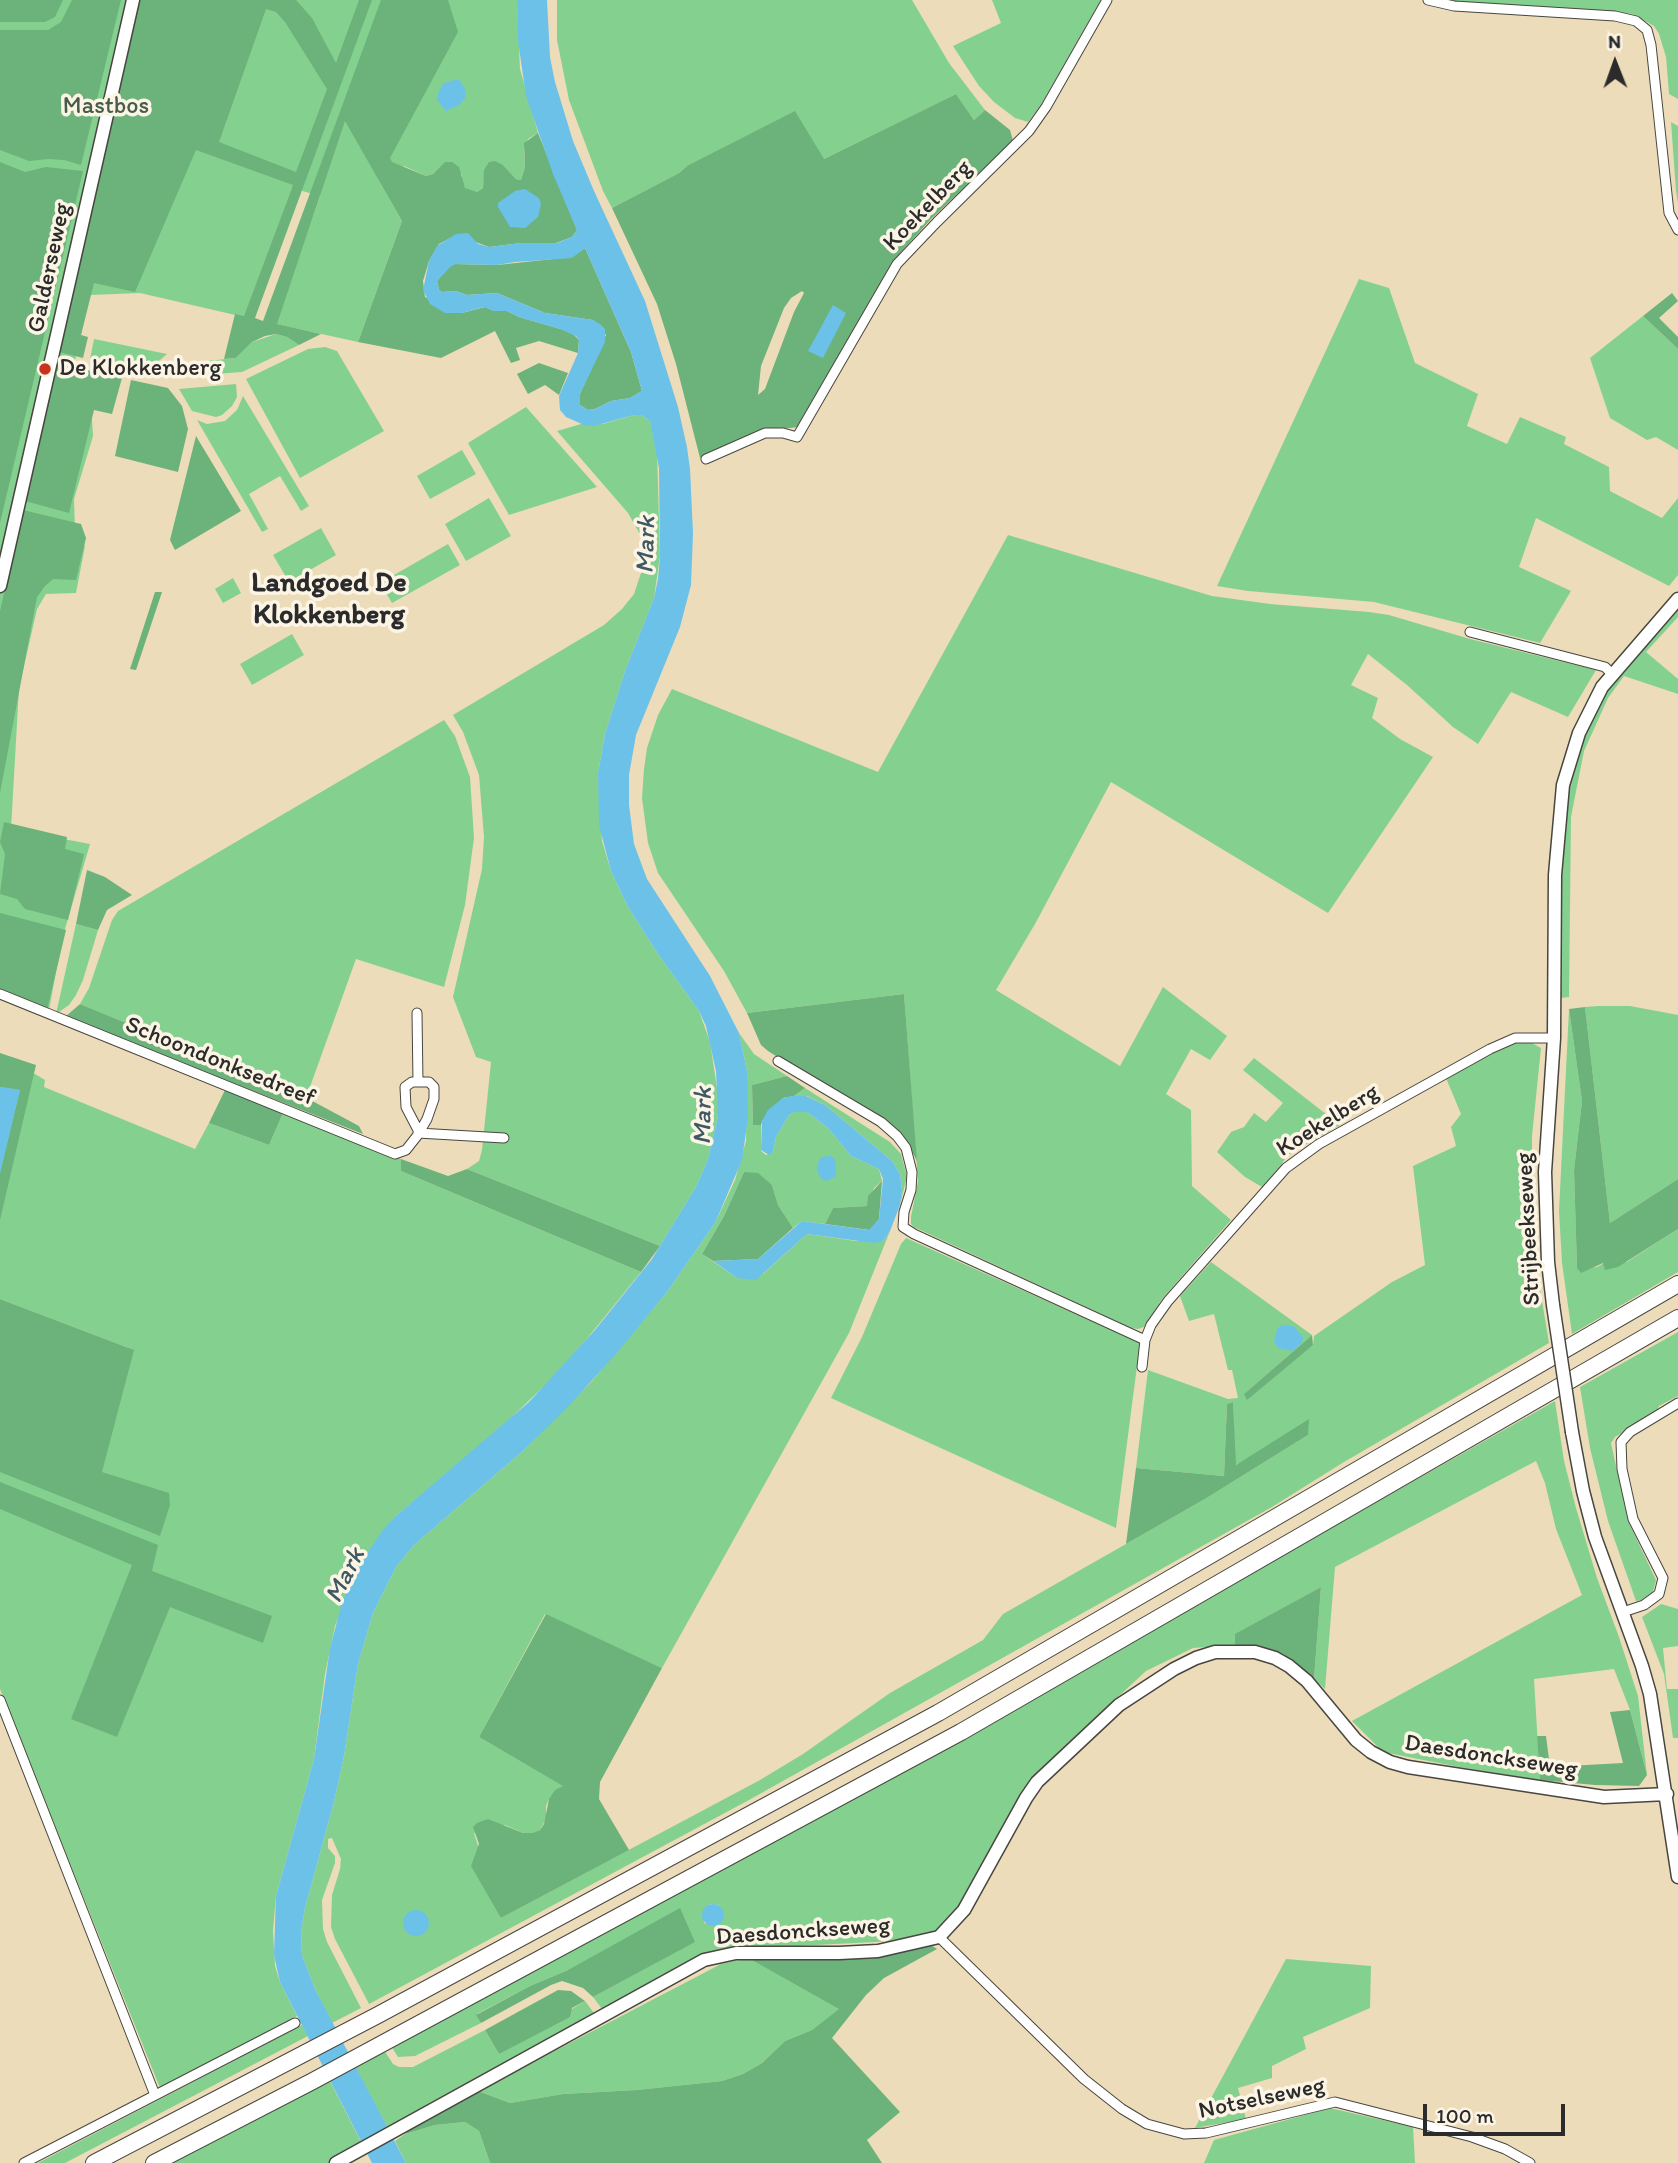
<!DOCTYPE html>
<style>
body{margin:0}
#map{position:relative;width:1678px;height:2163px;overflow:hidden;background:#eddcb9;font-family:Itim,sans-serif}
canvas{display:block}
.north{position:absolute;left:1580px;top:28px;width:70px;height:70px;-webkit-text-stroke:5px #fcf5e5;paint-order:stroke;rotate:359deg;font-size:19px;font-weight:700;line-height:28px;text-align:center;color:#2b2b2b}
.north::after{content:'';display:block;margin:auto;width:24px;height:32px;background:#2b2b2b;clip-path:polygon(50% 0,100% 100%,50% 72%,0 100%)}
.scale{position:absolute;left:1423px;top:2104px;width:142px;height:32px;box-sizing:border-box;border:4px solid #2b2b2b;border-top:0;padding-left:9px;font-size:21px;line-height:24px;white-space:nowrap;color:#2b2b2b;-webkit-text-stroke:5px #fcf5e5;paint-order:stroke}
</style>
<div id="map">
<canvas width="1678" height="2163"></canvas>
<div class="north">N</div>
<div class="scale">100 m</div>
</div>
<script>
const g = document.querySelector('canvas').getContext('2d');
g.lineJoin = 'round';
function fill(path, color) {
  g.fillStyle = color;
  g.fill(path, 'evenodd');
}
function toPath(rows) {
  const path = new Path2D();
  for (const r of rows) {
    if (r.length === 3) {
      path.moveTo(r[0] + r[2], r[1]);
      path.arc(r[0], r[1], r[2], 0, 2 * Math.PI);
      continue;
    }
    path.moveTo(r[0], r[1]);
    for (let i = 2; i < r.length; i += 2) path.lineTo(r[i], r[i + 1]);
  }
  return path;
}
function trace(path, color, width, dash) {
  g.strokeStyle = color;
  g.lineWidth = width;
  g.lineCap = dash ? 'butt' : 'round';
  g.setLineDash(dash || []);
  g.stroke(path);
}
function drawText(font, color, halo, rows, align = 'center') {
  g.font = font + ' Itim,sans-serif';
  g.lineWidth = 7;
  g.setLineDash([]);
  g.textBaseline = 'middle';
  g.strokeStyle = halo;
  g.fillStyle = color;
  for (const [text, x, y, turn = 0] of rows) {
    g.save();
    g.translate(x, y);
    g.rotate((+turn || 0) * Math.PI / 180);
    g.textAlign = isNaN(turn) ? turn : align;
    if (halo) g.strokeText(text, 0, 0);
    g.fillText(text, 0, 0);
    g.restore();
  }
}
fill(toPath([
 [0,0,517,0,520,69,538,133,528,139,524,148,525,167,521,180,516,179,503,165,483,181,483,188,477,192,470,191,465,188,462,183,462,175,445,163,433,174,426,176,404,166,380,182,402,221,358,342,276,324,320,196,292,188,244,317,140,293,90,295,72,373,92,420,93,436,74,499,75,530,85,546,76,593,46,594,37,609,19,688,11,829,90,844,62,939,49,1010,0,995],
 [557,0,912,0,949,63,985,110,974,120,956,94,824,159,687,166,679,173,612,208,603,191,569,100,557,40],
 [992,0,1101,0,1042,103,1028,122,1015,118,994,102,979,86,953,46,1001,23],
 [1453,0,1678,0,1678,99,1669,94,1666,57,1659,34,1654,26,1632,14,1453,2],
 [1671,122,1678,126,1678,203,1676,191],
 [1359,279,1389,288,1415,363,1478,394,1467,426,1507,444,1520,417,1566,437,1564,444,1609,467,1610,491,1662,518,1678,498,1678,575,1669,586,1536,518,1519,567,1571,591,1540,643,1374,602,1248,591,1217,586],
 [1643,316,1678,349,1678,450,1656,437,1647,440,1610,418,1590,358],
 [276,334,287,337,299,345,242,372,175,377,161,375,179,364,236,358,252,342],
 [94,339,167,354,146,372,90,359],
 [325,347,337,351,384,431,300,478,246,379,308,349],
 [236,384,237,397,232,406,222,415,216,417,192,411,179,389],
 [243,396,309,506,301,511,280,476,249,494,268,529,262,532,197,420,207,424,225,421,237,410],
 [526,407,597,487,509,515,468,443],
 [634,415,641,415,650,421,657,449,660,556,654,598,625,671,605,734,598,773,602,841,611,871,628,907,658,954,699,1011,710,1042,718,1095,718,1116,708,1159,697,1185,660,1246,467,1169,479,1161,482,1150,491,1062,476,1057,453,997,482,869,484,837,479,775,463,732,453,715,604,625,622,609,634,594,641,573,641,536,628,513,557,431,581,424,603,424],
 [462,450,476,474,430,499,417,476],
 [489,498,511,536,466,561,445,524],
 [321,528,336,555,289,582,273,555],
 [1008,535,1212,596,1270,604,1369,612,1389,615,1470,639,1596,670,1568,717,1511,692,1478,744,1453,727,1407,685,1368,654,1351,685,1378,698,1372,718,1400,739,1433,757,1328,913,1111,782,1035,924,996,990,1120,1066,1163,987,1227,1036,1210,1060,1191,1049,1166,1094,1191,1110,1192,1186,1231,1220,1162,1299,1144,1327,1138,1329,1131,1328,914,1227,911,1224,911,1217,918,1181,904,994,747,1013,724,971,658,873,648,843,642,798,644,769,647,748,658,715,672,689,878,772],
 [448,544,460,565,392,603,380,583],
 [233,578,241,593,223,603,215,589],
 [1678,609,1678,617,1646,652,1678,679,1678,694,1624,676,1608,698,1584,751,1571,817,1569,997,1561,998,1561,867,1569,784,1577,755,1602,696,1629,660],
 [292,634,304,655,252,685,240,664],
 [444,720,455,736,470,777,474,838,465,905,444,987,356,959,306,1098,80,1004,89,988,112,920,118,911],
 [76,924,98,930,83,980,76,995,69,1005,56,1014],
 [1598,1006,1630,1006,1678,1015,1678,1179,1610,1223,1585,1007],
 [1569,1009,1582,1101,1574,1170,1577,1268,1597,1267,1604,1263,1627,1262,1678,1229,1678,1272,1572,1334,1562,1263,1559,1211],
 [739,1033,754,1054,787,1076,752,1085,753,1124,761,1125,761,1151,766,1155,773,1152,776,1137,789,1115,795,1112,807,1112,828,1128,851,1156,879,1169,882,1181,874,1188,867,1206,833,1208,825,1224,802,1221,793,1228,778,1205,772,1185,744,1172,724,1216,702,1254,737,1278,763,1274,807,1234,856,1241,883,1241,890,1231,849,1333,662,1668,545,1614,479,1737,564,1786,549,1799,546,1806,546,1819,540,1830,532,1833,523,1833,505,1825,474,1833,501,1918,760,1780,803,1754,890,1693,983,1640,1003,1614,1205,1499,1308,1435,1235,1465,1233,1402,1227,1404,1224,1476,1136,1468,1148,1370,1228,1399,1238,1398,1232,1370,1228,1370,1214,1314,1189,1321,1180,1296,1211,1262,1312,1335,1244,1394,1313,1345,1314,1336,1392,1282,1425,1265,1413,1166,1456,1146,1451,1127,1461,1114,1446,1078,1508,1045,1519,1042,1530,1042,1541,1048,1532,1136,1532,1207,1537,1271,1549,1343,1344,1462,1272,1507,749,1800,369,2004,335,1939,331,1927,332,1895,340,1869,341,1859,332,1838,328,1839,328,1848,335,1856,335,1863,322,1900,323,1929,327,1942,361,2008,332,2023,315,1989,302,1955,301,1932,305,1908,334,1802,344,1756,358,1664,373,1613,396,1567,414,1545,524,1450,592,1381,667,1292,715,1223,735,1180,746,1141,747,1071],
 [0,1053,45,1080,44,1087,195,1149,209,1123,269,1145,283,1113,401,1159,401,1171,641,1272,564,1367,493,1435,397,1515,361,1562,335,1626,325,1674,314,1759,276,1896,273,1931,275,1966,280,1982,297,2016,160,2088,0,1689,0,1305,134,1350,0,1299],
 [1254,1058,1340,1125,1286,1156,1280,1168,1262,1187,1245,1177,1217,1152,1231,1132,1244,1127,1254,1113,1266,1122,1283,1103,1243,1070],
 [805,1088,890,1142,901,1154,907,1176,900,1205,902,1190,900,1174,892,1161,825,1105,807,1096,794,1096],
 [906,1238,1140,1343,1116,1528,831,1398,862,1337,901,1244],
 [1678,1332,1678,1396,1659,1406,1656,1413,1615,1437,1611,1443,1628,1521,1656,1580,1653,1592,1643,1600,1636,1601,1608,1521,1590,1448,1580,1387],
 [1555,1401,1564,1461,1576,1508,1597,1578,1619,1637,1638,1696,1647,1775,1630,1710,1614,1669,1534,1679,1540,1780,1459,1767,1383,1752,1352,1721,1582,1595,1556,1529,1545,1483,1536,1461,1335,1567,1325,1689,1314,1679,1321,1587,1236,1634,1235,1645,1193,1648,1146,1671,1069,1742,1031,1784,989,1852,967,1896,943,1929,920,1938,895,1941,756,1948,694,1960,602,2009,593,1997,694,1942,568,1970,530,1986,477,2014,481,2023,415,2056,398,2057,391,2046,992,1720],
 [710,1904,719,1905,715,1926,704,1923,705,1908],
 [1661,1604,1678,1609,1678,1646,1663,1648,1667,1689,1678,1689,1678,1738,1673,1738,1664,1674,1642,1617],
 [748,1958,840,2009,812,2030,785,2041,762,2063,743,2074,722,2081,637,2090,563,2094,510,2103,478,2091,721,1964],
 [1286,1959,1371,1966,1370,2008,1303,2037,1306,2049,1272,2066,1272,2078,1238,2088,1246,2119,1195,2128],
 [585,2001,594,2013,388,2129,354,2065,384,2050,393,2064,399,2067,413,2067,485,2030,499,2054],
 [302,2025,308,2036,65,2163,38,2163],
 [329,2079,362,2144,330,2163,168,2163],
 [1330,2108,1413,2127,1415,2163,1204,2163,1214,2140],
 [465,2122,479,2131,490,2163,406,2163,395,2141,405,2134,435,2125]
]), '#84d18f');
fill(toPath([
 [0,0,63,0,55,17,45,22,0,22],
 [72,0,121,0,81,165,64,160,48,159,29,161,0,150,0,30,48,30,61,22],
 [139,0,296,0,312,18,336,63,359,0,372,0,255,318,263,321,381,0,448,0,458,32,390,158,392,162,426,176,433,174,445,162,452,162,459,167,465,188,477,192,483,188,484,170,489,162,495,161,503,165,516,179,521,180,525,167,524,143,538,133,577,230,572,237,556,243,521,243,489,247,456,235,439,244,429,261,423,281,425,297,462,313,485,307,494,311,507,311,519,317,571,332,579,340,578,353,539,341,516,348,520,360,511,363,495,331,441,358,358,342,402,221,345,121,277,324,321,334,299,345,287,337,276,334,265,336,252,342,236,358,224,359,235,314,244,316,293,185,196,150,135,292,94,283,81,335,88,337,83,358,59,352],
 [266,9,276,12,285,22,327,89,296,172,219,142],
 [956,94,974,120,985,110,1010,130,1013,141,931,219,900,253,799,427,770,430,736,441,700,458,676,364,657,304,612,208,679,173,687,166,795,111,824,159],
 [802,291,804,293,794,312,765,389,758,395,761,366,784,308,791,298],
 [0,162,25,172,46,167,83,171,0,523],
 [585,248,631,352,642,391,630,398,611,401,595,409,588,410,580,405,580,394,606,335,593,320,545,313,497,293,467,295,456,291,442,292,439,290,437,281,450,266,455,264,497,265,572,257],
 [1672,293,1678,301,1659,318,1678,337,1678,349,1643,316],
 [56,363,122,378,112,414,94,410,69,513,25,501],
 [539,363,568,373,559,395,545,385,528,394,517,374],
 [131,380,168,388,182,406,188,429,178,472,115,456],
 [196,436,241,511,175,550,170,540],
 [23,510,81,524,86,538,76,580,53,579,45,586,37,597,0,793,0,611],
 [155,592,162,592,136,670,130,669],
 [4,822,67,837,65,849,84,854,68,920,25,909,17,899,0,894,5,854,0,842],
 [87,870,105,877,132,895,107,910,98,930,76,924],
 [0,913,66,930,47,1010,0,990],
 [904,994,917,1161,907,1142,899,1134,768,1051,761,1045,747,1013],
 [80,1004,303,1096,359,1126,363,1134,65,1017],
 [1585,1007,1610,1223,1678,1179,1678,1229,1618,1267,1605,1270,1603,1263,1581,1273,1577,1268,1574,1170,1582,1101,1569,1009],
 [0,1053,36,1065,0,1220,0,1173,20,1090,0,1087],
 [787,1076,805,1088,794,1096,783,1098,762,1121,761,1125,753,1125,752,1085],
 [225,1090,283,1113,269,1145,209,1123],
 [401,1159,448,1176,467,1169,660,1246,641,1272,401,1171],
 [744,1172,758,1173,772,1185,778,1205,793,1228,758,1259,713,1261,702,1254,724,1216],
 [882,1181,879,1219,870,1230,825,1224,833,1208,867,1206,868,1196],
 [0,1299,134,1350,102,1472,169,1493,170,1505,160,1536,0,1472],
 [1312,1335,1313,1345,1247,1400,1244,1394],
 [1233,1402,1236,1465,1309,1419,1308,1435,1205,1499,1126,1544,1136,1468,1224,1476,1227,1404],
 [0,1482,158,1545,152,1571,272,1616,263,1643,170,1607,117,1737,71,1719,132,1565,0,1509],
 [1321,1587,1314,1679,1283,1654,1265,1648,1235,1645,1235,1634],
 [546,1614,662,1668,600,1782,599,1799,629,1850,501,1918,471,1866,479,1844,473,1827,477,1823,488,1819,523,1833,532,1833,540,1830,544,1824,549,1799,555,1790,563,1786,479,1737],
 [1630,1710,1647,1775,1639,1786,1595,1785,1540,1780,1537,1736,1546,1736,1550,1767,1623,1763,1610,1712],
 [680,1908,695,1942,593,1997,583,1988,562,1981,551,1985,481,2023,476,2015,530,1986,568,1970],
 [931,1945,937,1949,884,1978,866,1995,832,2038,900,2112,867,2140,882,2163,490,2163,479,2131,465,2122,435,2125,405,2134,416,2124,478,2091,510,2103,563,2094,637,2090,722,2081,743,2074,762,2063,785,2041,812,2030,839,2009,748,1958],
 [558,1990,571,1991,585,2001,572,2008,570,2017,499,2054,485,2030]
]), '#6bb37a');
fill(toPath([
 [517,0,547,0,550,57,555,82,573,141,594,191,645,301,678,407,687,447,690,469,693,533,691,585,680,627,636,735,629,775,629,805,634,844,647,879,710,976,739,1033,747,1071,748,1118,742,1160,715,1223,667,1292,616,1354,566,1409,524,1450,414,1545,396,1567,373,1613,358,1664,344,1756,334,1802,305,1908,301,1932,302,1955,315,1989,406,2163,372,2163,280,1982,274,1955,276,1896,314,1759,330,1648,342,1603,361,1562,383,1530,397,1515,529,1402,595,1330,652,1259,697,1185,708,1159,718,1116,716,1071,706,1026,699,1011,658,954,628,907,611,871,599,825,598,773,605,734,625,671,654,598,658,579,660,556,659,468,650,421,641,415,634,415,594,426,584,425,566,417,560,410,559,396,578,353,579,340,576,336,560,329,519,317,507,311,494,311,484,307,462,313,445,313,430,304,423,290,429,261,437,246,456,234,468,233,478,244,489,247,521,243,557,243,572,237,577,230,553,174,526,96,518,41],
 [585,248,631,352,642,391,630,398,611,401,595,409,588,410,580,405,580,394,605,342,605,329,600,324,593,320,545,313,497,293,467,295,456,291,442,292,439,290,437,281,450,267,455,264,497,265,515,262,572,258],
 [459,79,466,91,465,98,459,105,446,111,437,100,439,91,444,83],
 [525,189,539,198,541,204,538,217,525,228,510,227,498,207,498,203,515,191],
 [833,305,846,313,823,358,808,351],
 [2,1087,20,1090,0,1173,0,1088],
 [792,1096,806,1096,825,1105,892,1161,900,1174,902,1190,900,1205,890,1231,883,1241,874,1243,807,1234,756,1280,737,1278,713,1261,758,1259,802,1221,869,1230,879,1219,883,1179,879,1169,851,1156,828,1128,807,1112,795,1112,789,1115,776,1137,773,1152,769,1155,761,1150,762,1121,768,1110,783,1098],
 [831,1156,835,1159,836,1176,827,1181,822,1179,817,1172,818,1163,821,1157],
 [1282,1325,1293,1326,1303,1337,1302,1343,1293,1351,1278,1348,1274,1342,1277,1329],
 [713,1915,11],
 [416,1923,13]
]), '#6cc1e9');
const street = toPath([
 [1428,0,1454,6,1615,16,1636,21,1647,30,1651,45,1669,213,1678,230],
 [706,459,765,433,783,433,797,437,897,264,937,222,1029,131,1046,107,1107,0],
 [1470,632,1605,667,1612,674],
 [0,994,395,1154,406,1150,417,1136,423,1126,427,1119,434,1099,434,1087,429,1082,412,1082,405,1087,406,1107,419,1132],
 [417,1013,418,1082],
 [778,1061,881,1122,897,1136,906,1148,912,1172,911,1190,904,1212,903,1227,914,1234,1145,1340],
 [418,1133,504,1138],
 [1142,1367,1145,1340,1151,1325,1168,1301,1286,1168,1319,1144,1490,1049,1515,1038,1554,1038],
 [1623,1612,1644,1605,1659,1594,1663,1578,1633,1519,1622,1469,1621,1442,1630,1432,1678,1403],
 [0,1700,155,2095],
 [939,1937,1084,2079,1122,2109,1147,2124,1184,2134,1206,2133,1335,2102,1472,2137,1505,2149,1530,2163],
 [24,2163,295,2023]
]);
const secondary = toPath([
 [0,586,133,0],
 [1553,1305,1548,1262,1545,1172,1554,1038,1555,875,1563,785,1579,733,1602,687,1678,599],
 [1572,1432,1583,1491,1595,1537,1642,1666,1650,1694,1678,1877],
 [336,2163,704,1960,736,1953,839,1953,878,1951,939,1937,964,1910,1026,1798,1037,1782,1119,1705,1174,1669,1196,1658,1215,1652,1255,1652,1275,1658,1289,1666,1307,1681,1356,1740,1371,1752,1390,1762,1408,1767,1604,1797,1667,1794]
]);
const highway = toPath([
 [94,2163,378,2015,938,1713,1678,1284],
 [154,2163,311,2082,961,1732,1678,1318]
]);
trace(street, '#484640', 11);
trace(secondary, '#484640', 15);
trace(highway, '#484640', 18);
trace(street, '#fff', 9);
trace(secondary, '#fff', 12);
trace(highway, '#fff', 16);
const secondaryBridge = toPath([
 [1553,1305,1572,1432]
]);
trace(secondaryBridge, '#484640', 15, []);
trace(secondaryBridge, '#fff', 12);
for (const [x, y, r, color] of [
 [45,369,7,"#c8321e"]
]) {
  const dot = new Path2D();
  dot.arc(x, y, r, 0, 2 * Math.PI);
  g.fillStyle = color;
  g.fill(dot);
  trace(dot, '#fcf5e5', 2.5);
}
drawText('24px', '#465d49', '#fcf5e5', [
 ["Mastbos",106,107]
]);
drawText('24px', '#2b2b2b', '#fcf5e5', [
 ["Koekelberg",928,206,-46],
 ["Galderseweg",50,268,-78],
 ["Schoondonksedreef",220,1062,22],
 ["Koekelberg",1328,1121,-32],
 ["Strijbeekseweg",1529,1229,-93],
 ["Daesdonckseweg",1491,1757,9],
 ["Daesdonckseweg",803,1932,-4],
 ["Notselseweg",1262,2099,-12]
]);
drawText('24px', '#2b2b2b', '#fcf5e5', [
 ["De Klokkenberg",59,369]
], 'left');
drawText('italic 26px', '#3e5864', '#fcf5e5', [
 ["Mark",647,545,-88],
 ["Mark",704,1116,-89],
 ["Mark",346,1576,-63]
]);
drawText('bold 28px', '#2b2b2b', '#fcf5e5', [
 ["Landgoed De",329,584],
 ["Klokkenberg",329,616]
]);
</script>
